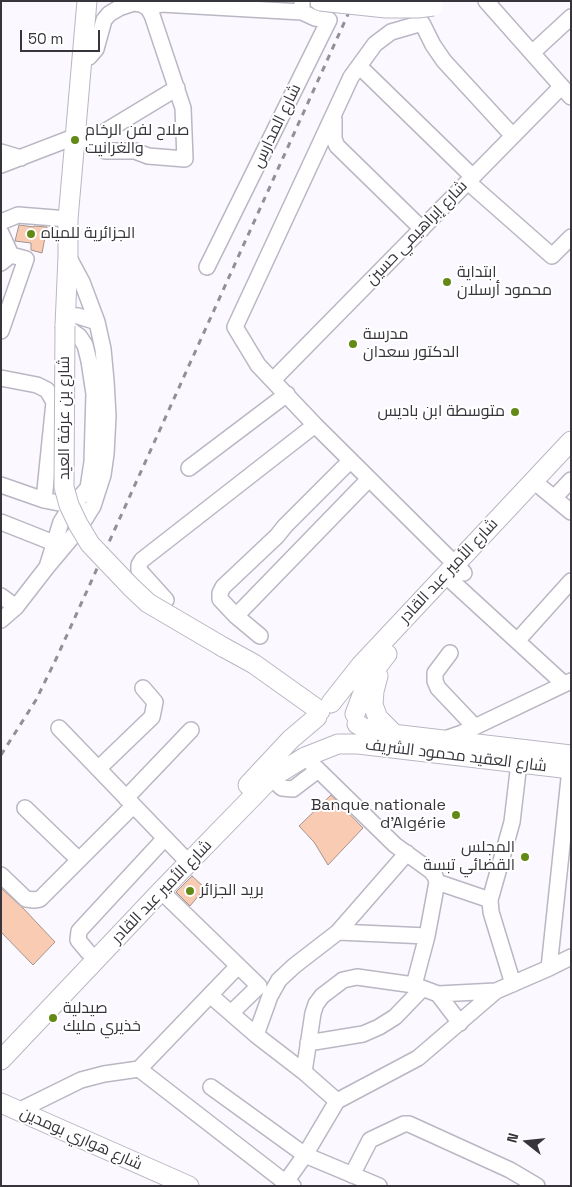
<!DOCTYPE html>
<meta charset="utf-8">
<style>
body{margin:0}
#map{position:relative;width:572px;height:1187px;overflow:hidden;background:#fbf9ff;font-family:"Space Grotesk",sans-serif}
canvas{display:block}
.frame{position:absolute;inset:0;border:2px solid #37353b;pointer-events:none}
.north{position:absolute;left:502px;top:1117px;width:50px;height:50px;-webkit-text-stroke:4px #fff;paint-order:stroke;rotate:286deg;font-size:14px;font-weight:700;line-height:20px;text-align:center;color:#37353b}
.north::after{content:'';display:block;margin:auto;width:18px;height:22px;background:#37353b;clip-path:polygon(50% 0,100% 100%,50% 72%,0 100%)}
.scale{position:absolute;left:20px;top:30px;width:80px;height:22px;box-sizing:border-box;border:2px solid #37353b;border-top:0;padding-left:6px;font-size:15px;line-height:18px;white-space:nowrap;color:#37353b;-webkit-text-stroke:4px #fff;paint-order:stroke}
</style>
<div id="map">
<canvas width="572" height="1187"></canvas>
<div class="frame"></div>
<div class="north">N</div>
<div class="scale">50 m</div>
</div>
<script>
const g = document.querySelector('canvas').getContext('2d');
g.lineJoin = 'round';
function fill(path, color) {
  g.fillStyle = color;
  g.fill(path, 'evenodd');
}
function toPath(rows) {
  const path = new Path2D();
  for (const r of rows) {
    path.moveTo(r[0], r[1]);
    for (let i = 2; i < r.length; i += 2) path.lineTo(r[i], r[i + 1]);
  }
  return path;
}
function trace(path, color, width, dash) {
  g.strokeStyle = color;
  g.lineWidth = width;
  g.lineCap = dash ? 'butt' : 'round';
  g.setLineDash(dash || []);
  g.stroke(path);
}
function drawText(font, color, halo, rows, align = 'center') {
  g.font = font + ' "Space Grotesk",Cairo,sans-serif';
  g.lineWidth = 4;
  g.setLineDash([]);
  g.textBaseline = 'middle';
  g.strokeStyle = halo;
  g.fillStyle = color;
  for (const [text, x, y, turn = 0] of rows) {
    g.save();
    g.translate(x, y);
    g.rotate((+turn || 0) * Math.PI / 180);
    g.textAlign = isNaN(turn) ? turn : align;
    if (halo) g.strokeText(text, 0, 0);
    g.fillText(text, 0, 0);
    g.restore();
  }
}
const building = toPath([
 [19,225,34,227,34,226,47,227,42,253,31,250,31,243,15,241,19,225],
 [331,795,363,828,328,865,314,842,299,826,331,795],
 [192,876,205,888,190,906,176,892,192,876],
 [1,888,23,908,55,942,33,965,1,932,1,888]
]);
fill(building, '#f9cbb3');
trace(building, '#a1948d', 1);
const minor = toPath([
 [486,1,571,97],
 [148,8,161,4,302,12],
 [532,53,571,17],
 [82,58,89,57,96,49,104,20,109,14,119,8,134,3,141,4,148,8,152,15,183,108,185,159,148,156,135,151,105,151,91,140],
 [359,66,473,177],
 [334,119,334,139,337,146,422,229],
 [1,152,21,158],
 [1,165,74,137,91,140,177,88],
 [468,182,552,256,571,237],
 [1,222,18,215,68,219],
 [1,233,11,255],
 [1,263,11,255,26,259,1,331],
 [207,267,329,20,315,18,302,12,302,1],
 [65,315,78,316,97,322],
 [65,326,79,336,85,345,89,361,94,394,92,462,88,488,68,511,61,522,47,567,78,530,93,506,103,475,106,454,108,416,106,381,103,349,97,322,82,282,68,256],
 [1,378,37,385,47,390,54,402,44,500],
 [273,380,561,87],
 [189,468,287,394],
 [1,485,44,500,79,507],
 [542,488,571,512],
 [554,498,571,480],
 [1,522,54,543],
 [464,573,315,425,258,365,235,327,351,77,375,44,391,32,422,23,433,45,444,61,513,136],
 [445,575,564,684],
 [1,596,16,607],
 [166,600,139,570,139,565,142,560,315,425],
 [236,616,220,599,220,593,223,587,277,536,285,526,350,461],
 [1,620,16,607,47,567],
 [260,636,236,616,369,479],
 [517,641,571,581],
 [450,653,435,673,435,681,438,688,475,727],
 [59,728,189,863],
 [442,740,462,733,571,681],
 [305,757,395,845,431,871,435,876,437,882,427,936,414,985,438,994,496,991],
 [99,768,152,717,155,702,143,688],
 [271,778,282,788,293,789,318,770],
 [126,798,191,730],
 [25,808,79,860],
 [407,853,338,932,427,936],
 [1,875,26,899,34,900,40,899,133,806],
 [437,882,490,900],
 [161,891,259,986,231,1013],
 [88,952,78,940,79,931,165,838],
 [238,966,210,995,256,1035,304,1072,337,1101],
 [549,968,570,769],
 [513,984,491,912,490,900,512,822,519,763],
 [438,994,460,1023],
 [256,1035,270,996,279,980,294,966,338,932],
 [308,1043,363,1034,379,1027,395,1017,422,989],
 [139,1069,210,995],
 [304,1072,313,1013,316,1004,322,996,343,980,357,977,414,985],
 [211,1087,305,1155,379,1186],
 [18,1111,81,1080,104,1074,139,1069,286,1183,293,1186],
 [352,1175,370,1140,404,1124,409,1124,510,1170,537,1186],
 [283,1186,305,1155,337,1101,418,1058,496,991,549,968,571,957]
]);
const major = toPath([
 [65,326,68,256,68,219,87,1],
 [223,647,254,664,320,711],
 [378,676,374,691,373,705,378,718,394,734],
 [331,703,361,665,571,441],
 [355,714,368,679,387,654],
 [357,724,366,729,375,732,571,755],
 [340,744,358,744,571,769],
 [248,785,291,739,317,717],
 [1,1060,161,891,271,778,305,757,338,744],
 [1,1103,189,1186]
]);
trace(minor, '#bab6c3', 18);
trace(major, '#bab6c3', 21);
trace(minor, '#fff', 15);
trace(major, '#fff', 19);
trace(toPath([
 [1,755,36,700,57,657,354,1]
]), '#929096', 3, [6, 6]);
const majorBridge = toPath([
 [320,1,386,8,418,8,433,6],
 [65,326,64,487,69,505,78,524,90,544,131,587,148,603,223,647]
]);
trace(majorBridge, '#bab6c3', 21, []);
trace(majorBridge, '#fff', 19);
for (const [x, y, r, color] of [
 [75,140,5,"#638a16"],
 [31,234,5,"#638a16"],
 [447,282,5,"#638a16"],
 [353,344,5,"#638a16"],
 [515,412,5,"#638a16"],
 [456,815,5,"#638a16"],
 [525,857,5,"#638a16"],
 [190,891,5,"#638a16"],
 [53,1018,5,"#638a16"]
]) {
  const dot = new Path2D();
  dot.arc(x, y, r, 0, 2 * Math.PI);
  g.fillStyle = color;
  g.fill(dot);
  trace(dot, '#fff', 2);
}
drawText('16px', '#37353b', '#fff', [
 ["شارع المدارس",277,126,-64],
 ["شارع إبراهيمي حسين",417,233,-46],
 ["شارع بن عرفة العيد",65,418,-90],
 ["شارع الأمير عبد القادر",449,571,-47],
 ["شارع العقيد محمود الشريف",456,756,7],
 ["شارع الأمير عبد القادر",162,892,-46],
 ["شارع هواري بومدين",81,1139,24]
]);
drawText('16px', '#37353b', '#fff', [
 ["صلاح لفن الرخام",85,131],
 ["والغرانيت",85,149],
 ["الجزائرية للمياه",41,234],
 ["ابتداية",457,273],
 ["محمود أرسلان",457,291],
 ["مدرسة",363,335],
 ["الدكتور سعدان",363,353],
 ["متوسطة ابن باديس",505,412,"right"],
 ["Banque nationale",446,806,"right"],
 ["d'Algérie",446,824,"right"],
 ["المجلس",515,848,"right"],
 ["القضائي تبسة",515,866,"right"],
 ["بريد الجزائر",200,891],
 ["صيدلية",63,1009],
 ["خذيري مليك",63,1027]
], 'left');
</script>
